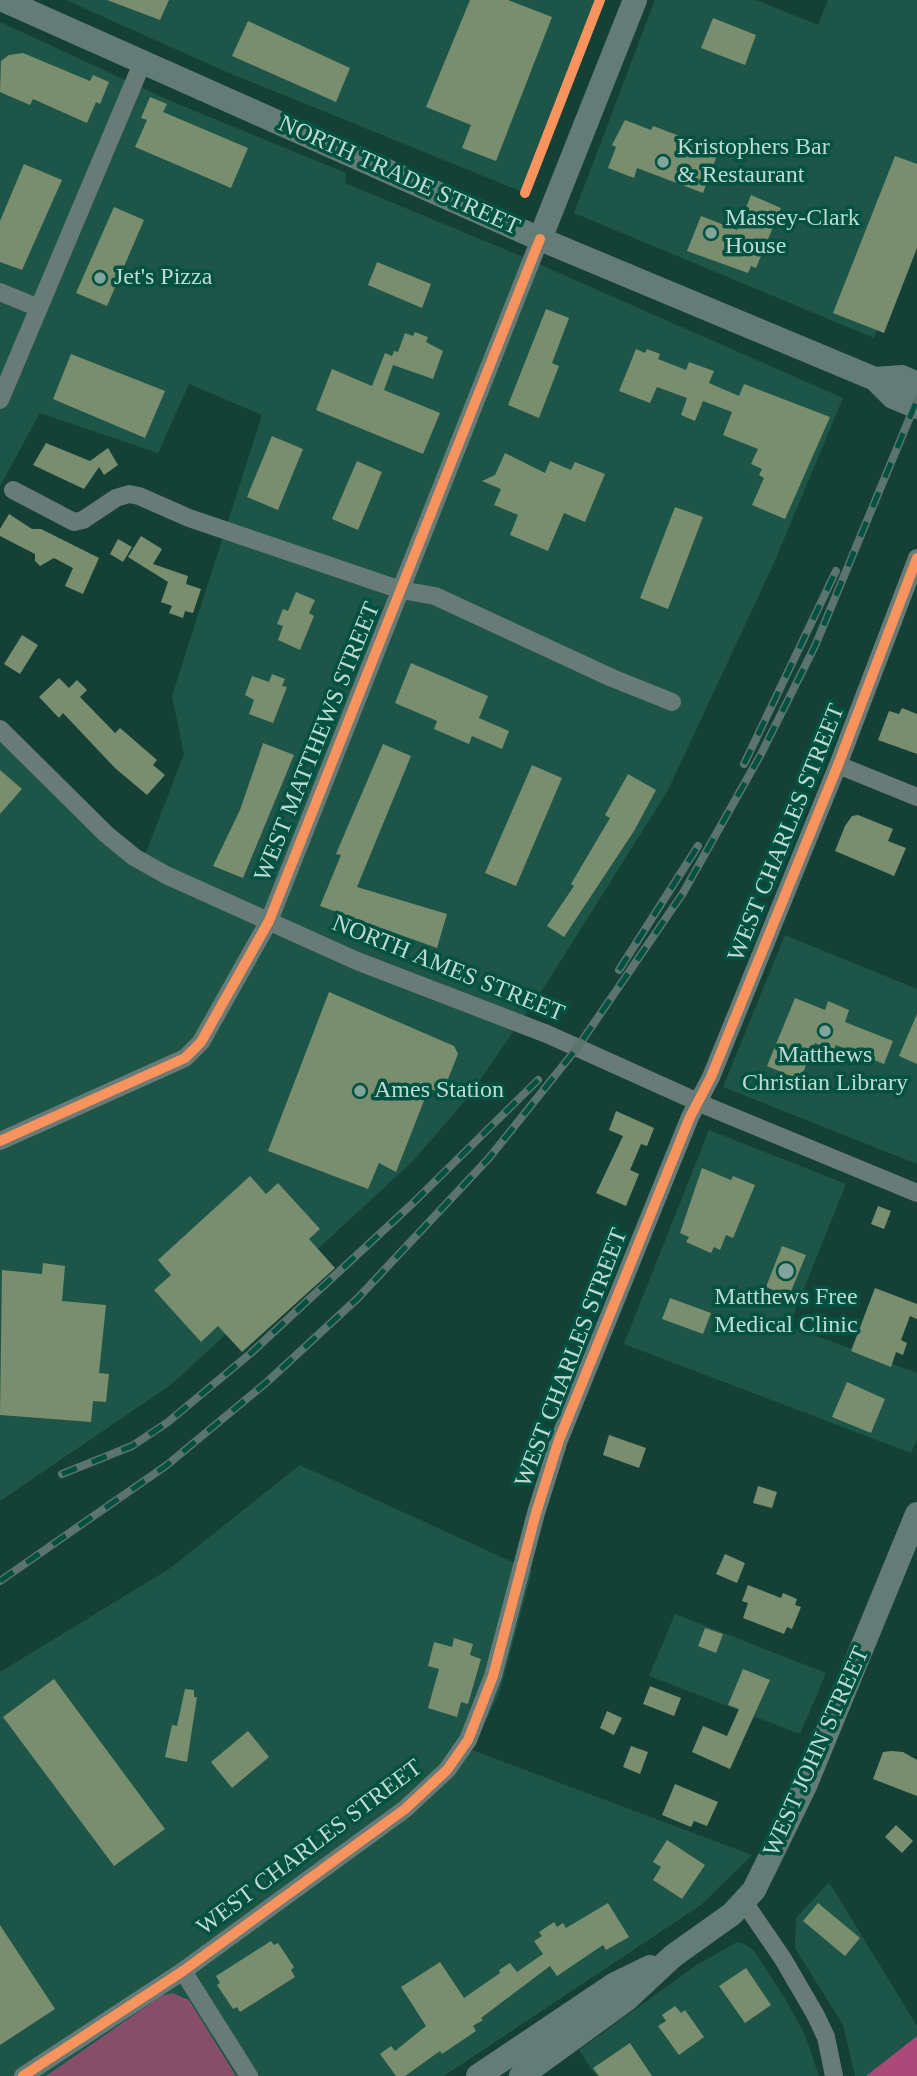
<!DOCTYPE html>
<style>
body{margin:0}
canvas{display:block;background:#144036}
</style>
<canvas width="917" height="2076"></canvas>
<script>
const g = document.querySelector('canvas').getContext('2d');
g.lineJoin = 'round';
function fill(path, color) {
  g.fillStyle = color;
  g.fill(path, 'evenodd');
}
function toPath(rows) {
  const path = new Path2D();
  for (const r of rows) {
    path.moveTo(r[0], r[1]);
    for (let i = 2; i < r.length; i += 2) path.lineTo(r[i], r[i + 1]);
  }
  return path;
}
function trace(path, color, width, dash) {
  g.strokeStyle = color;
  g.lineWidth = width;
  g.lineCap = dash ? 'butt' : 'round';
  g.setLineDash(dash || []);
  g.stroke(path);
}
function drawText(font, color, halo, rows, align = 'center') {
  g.font = font + ' Georgia,serif';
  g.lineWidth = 7;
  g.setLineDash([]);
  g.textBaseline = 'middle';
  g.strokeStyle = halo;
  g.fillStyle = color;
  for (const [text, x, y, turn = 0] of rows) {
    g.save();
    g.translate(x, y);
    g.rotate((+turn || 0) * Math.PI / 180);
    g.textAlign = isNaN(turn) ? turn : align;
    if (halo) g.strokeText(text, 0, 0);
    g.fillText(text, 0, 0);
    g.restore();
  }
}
fill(toPath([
 [66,0,602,0,525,193,222,70],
 [655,0,756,0,818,25,828,0,917,0,917,228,874,338,574,213],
 [0,22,173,102,346,173,345,183,509,251,843,398,774,563,667,792,546,984,469,1096,413,1161,172,1384,0,1501,0,737,140,868,184,754,172,696,262,415,189,384,158,453,40,413,0,486],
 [785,935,917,989,917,1164,723,1087],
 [709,1130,846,1184,789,1326,917,1373,917,1439,911,1453,624,1344],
 [300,1465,532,1571,500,1691,472,1750,752,1855,701,1905,444,2076,0,2076,0,1672,169,1569],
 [675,1614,826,1673,800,1734,649,1676],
 [829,1882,917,2026,917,2036,866,2076,855,2076,843,2025,795,1948,796,1918],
 [737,1942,745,1944,755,1952,786,2000,805,2035,819,2076,596,2076,579,2050,695,1966]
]), '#1d5648');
fill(toPath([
 [172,1993,189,2000,236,2076,46,2076,161,1996]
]), '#874e69');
fill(toPath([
 [917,2036,917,2076,866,2076]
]), '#ab4979');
fill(toPath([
 [107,0,169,0,160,20],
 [470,0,508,0,552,17,496,161,462,148,471,125,426,107],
 [713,18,756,35,745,65,701,48],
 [248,21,350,68,336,102,232,56],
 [23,53,90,81,93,75,109,82,100,104,96,102,87,123,33,99,30,105,0,92,1,61,9,55],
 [150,97,167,104,163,112,248,148,231,188,135,147,147,120,141,118],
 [625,120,651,130,653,126,693,141,691,145,717,155,703,193,637,168,634,178,608,168,616,147,612,145],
 [895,156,917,164,917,248,884,333,833,313],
 [24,164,62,180,22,270,0,262,0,221],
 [751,195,781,208,756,268,751,266,748,273,687,251,701,216,737,230],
 [114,207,144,220,107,306,76,293],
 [377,262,431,284,422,308,368,285],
 [546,309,569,318,552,363,559,366,539,418,508,405],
 [415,332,428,337,426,342,443,351,433,379,393,365,384,390,440,413,423,454,316,410,332,369,372,386,385,353,392,356,394,351,398,352,405,333,413,336],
 [636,349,645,353,647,349,660,354,658,359,686,370,689,362,714,371,709,383,739,396,744,384,830,417,785,519,752,505,764,478,759,475,762,469,751,464,758,449,723,435,732,412,703,401,695,421,681,415,687,398,657,387,650,403,619,391],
 [71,354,165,391,145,438,53,399],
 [272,436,303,449,278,510,247,497],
 [46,443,90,461,108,448,118,465,104,475,99,467,84,489,33,465],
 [505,453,545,473,550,461,571,470,575,462,605,474,585,522,564,513,548,551,510,535,518,515,494,505,501,489,482,481,495,475],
 [357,461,382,472,358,530,332,519],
 [675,507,703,517,668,609,640,598],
 [9,514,32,529,41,529,99,558,83,594,65,586,73,568,54,558,40,566,35,561,35,554,0,536,0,529],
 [141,536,162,549,153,564,188,576,186,584,201,589,193,613,185,611,183,618,169,613,172,606,161,602,168,582,128,557],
 [118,539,132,547,123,562,110,554],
 [296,592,315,600,309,613,314,616,300,650,278,640,283,626,277,624,283,609,288,611],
 [22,635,38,645,20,674,4,664],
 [411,663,488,696,479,718,509,731,502,749,472,736,469,744,434,729,437,721,395,703],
 [272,674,285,679,282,686,287,687,273,723,249,714,254,700,245,695,252,676,269,682],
 [59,678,69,688,77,680,87,690,80,697,115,733,120,728,157,760,153,765,165,775,147,795,115,768,63,713,59,718,39,697],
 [902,708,917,714,917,754,878,740,889,711,899,714],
 [263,743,294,755,243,878,213,866,240,810],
 [383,744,411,756,357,887,447,914,437,948,320,906,341,855,336,854],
 [532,765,562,778,516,886,485,873],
 [0,770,22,789,0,814],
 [628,774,656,790,634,831,564,937,547,926,574,886,571,884,610,818,605,815],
 [858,815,893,829,888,841,906,848,894,876,835,851,845,826,852,816],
 [329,992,454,1046,458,1054,442,1094,429,1088,396,1172,379,1163,368,1189,268,1151],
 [795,998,825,1010,828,1001,849,1010,845,1022,893,1041,884,1064,836,1045,833,1051,815,1043,800,1080,767,1066],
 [917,1014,917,1064,899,1056],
 [616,1111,654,1128,647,1146,641,1144,630,1170,639,1174,626,1206,596,1193,623,1136,609,1130],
 [702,1168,731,1180,733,1176,755,1185,733,1238,726,1235,720,1250,714,1247,711,1253,686,1242,689,1237,680,1233],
 [250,1176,266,1194,278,1183,320,1229,309,1239,335,1268,242,1352,218,1326,201,1342,154,1290,171,1275,158,1260],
 [878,1206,891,1211,884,1229,871,1224],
 [782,1246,806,1255,789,1296,766,1287],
 [43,1263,65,1266,62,1301,106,1305,99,1373,109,1374,106,1402,93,1401,91,1422,0,1415,2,1270,42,1274],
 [875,1288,917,1304,917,1319,910,1316,901,1340,907,1343,903,1355,896,1352,891,1367,851,1351],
 [670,1298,711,1313,703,1334,662,1319],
 [847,1382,885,1399,871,1433,832,1417],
 [609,1435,646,1448,639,1468,603,1455],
 [758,1486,777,1492,772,1508,753,1503],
 [725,1554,745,1563,737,1583,716,1574],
 [748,1585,781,1598,783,1593,797,1599,795,1605,801,1607,792,1629,787,1627,784,1634,743,1618,748,1603,742,1601],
 [705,1628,723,1634,716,1653,698,1646],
 [454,1638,473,1644,470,1655,481,1659,468,1704,461,1702,457,1717,428,1708,439,1669,428,1666,434,1642,452,1647],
 [743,1669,770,1680,730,1769,692,1752,703,1726,727,1736,739,1709,728,1705],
 [54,1679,165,1829,114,1866,3,1717],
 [650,1686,681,1698,674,1716,643,1704],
 [185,1689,194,1690,194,1697,197,1697,187,1762,165,1757,172,1725,177,1726],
 [607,1711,622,1718,614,1735,600,1728],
 [248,1731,269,1757,232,1788,211,1762],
 [631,1746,648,1752,640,1774,623,1767],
 [891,1751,903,1752,917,1760,917,1796,873,1779,883,1752],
 [675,1784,718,1802,707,1826,694,1821,691,1827,662,1815],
 [896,1825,913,1841,902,1853,885,1837],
 [667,1840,705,1865,682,1899,653,1880,661,1867,653,1862],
 [608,1903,629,1937,606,1950,603,1945,557,1976,550,1966,481,2018,483,2020,473,2026,476,2031,442,2054,440,2051,405,2076,396,2076,380,2054,391,2046,395,2051,426,2026,401,1987,440,1962,464,1998,500,1973,499,1970,510,1963,517,1972,543,1954,534,1941,542,1936,539,1932,554,1922,557,1927,563,1923,566,1928],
 [818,1903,860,1938,845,1956,803,1921],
 [0,1925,55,2009,0,2045],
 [271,1941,274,1945,278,1943,294,1967,291,1970,295,1977,240,2012,237,2007,233,2009,217,1985,220,1983,216,1976],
 [746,1968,771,2005,745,2023,719,1986],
 [675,2006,681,2013,685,2010,704,2037,679,2055,658,2026,666,2021,662,2015],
 [630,2043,652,2076,599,2076,593,2068]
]), '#788e6e');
trace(toPath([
 [0,292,39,308],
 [0,400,143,61],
 [13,490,74,522,83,520,116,498,129,494,139,496,189,518,401,590,435,596,612,678,672,702],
 [0,729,106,834,134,857,166,875,357,961,547,1034,709,1107,917,1193],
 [838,765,917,797],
 [0,1141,185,1058,201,1042,269,921,540,239],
 [744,1902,783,1959,815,2014,826,2037,834,2076],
 [183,1971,249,2076],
 [23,2076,183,1971,405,1809,447,1770,468,1740,493,1676,536,1513,559,1440,690,1117,711,1077,838,765,917,558]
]), '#687b76', 18);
trace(toPath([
 [3,0,540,239,875,379,893,397,917,407],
 [540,239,635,0],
 [875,379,902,377,917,384],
 [478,2076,615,1984,650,1967],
 [521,2076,627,1999,673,1956,732,1914,754,1890,805,1786,917,1514]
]), '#647c76', 24);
const rail = toPath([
 [744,764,836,571],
 [619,970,698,846],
 [62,1474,132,1446,168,1422,251,1353,412,1204,538,1080],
 [0,1581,167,1465,267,1382,358,1298,489,1158,577,1048,683,893,761,754,815,646,917,400]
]);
trace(rail, '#5b746d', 8);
trace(rail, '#035141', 5, [16]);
trace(toPath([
 [525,193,600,0],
 [0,1141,185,1058,201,1042,269,921,540,239],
 [23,2076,183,1971,405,1809,447,1770,468,1740,493,1676,536,1513,559,1440,690,1117,711,1077,838,765,917,558]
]), '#f8935d', 10);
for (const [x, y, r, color] of [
 [663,162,7,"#81a59b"],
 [711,233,7,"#81a59b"],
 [100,278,7,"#81a59b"],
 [825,1031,7,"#81a59b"],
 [360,1091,7,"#81a59b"],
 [786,1271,9,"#81a59b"]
]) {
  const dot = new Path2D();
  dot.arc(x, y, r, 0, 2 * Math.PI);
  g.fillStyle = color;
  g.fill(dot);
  trace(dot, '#035141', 2.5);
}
drawText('24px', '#bcdbd1', '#035141', [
 ["Kristophers Bar",677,148],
 ["& Restaurant",677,176],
 ["Massey-Clark",725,219],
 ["House",725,247],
 ["Jet's Pizza",114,278],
 ["Matthews",825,1056,"center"],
 ["Christian Library",825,1084,"center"],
 ["Ames Station",374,1091],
 ["Matthews Free",786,1298,"center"],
 ["Medical Clinic",786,1326,"center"]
], 'left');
drawText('24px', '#bcdbd1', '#035141', [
 ["NORTH TRADE STREET",399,176,24],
 ["WEST MATTHEWS STREET",318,742,-68],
 ["WEST CHARLES STREET",787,833,-68],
 ["NORTH AMES STREET",448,969,22],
 ["WEST CHARLES STREET",572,1358,-69],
 ["WEST JOHN STREET",817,1752,-66],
 ["WEST CHARLES STREET",310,1848,-37]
]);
</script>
